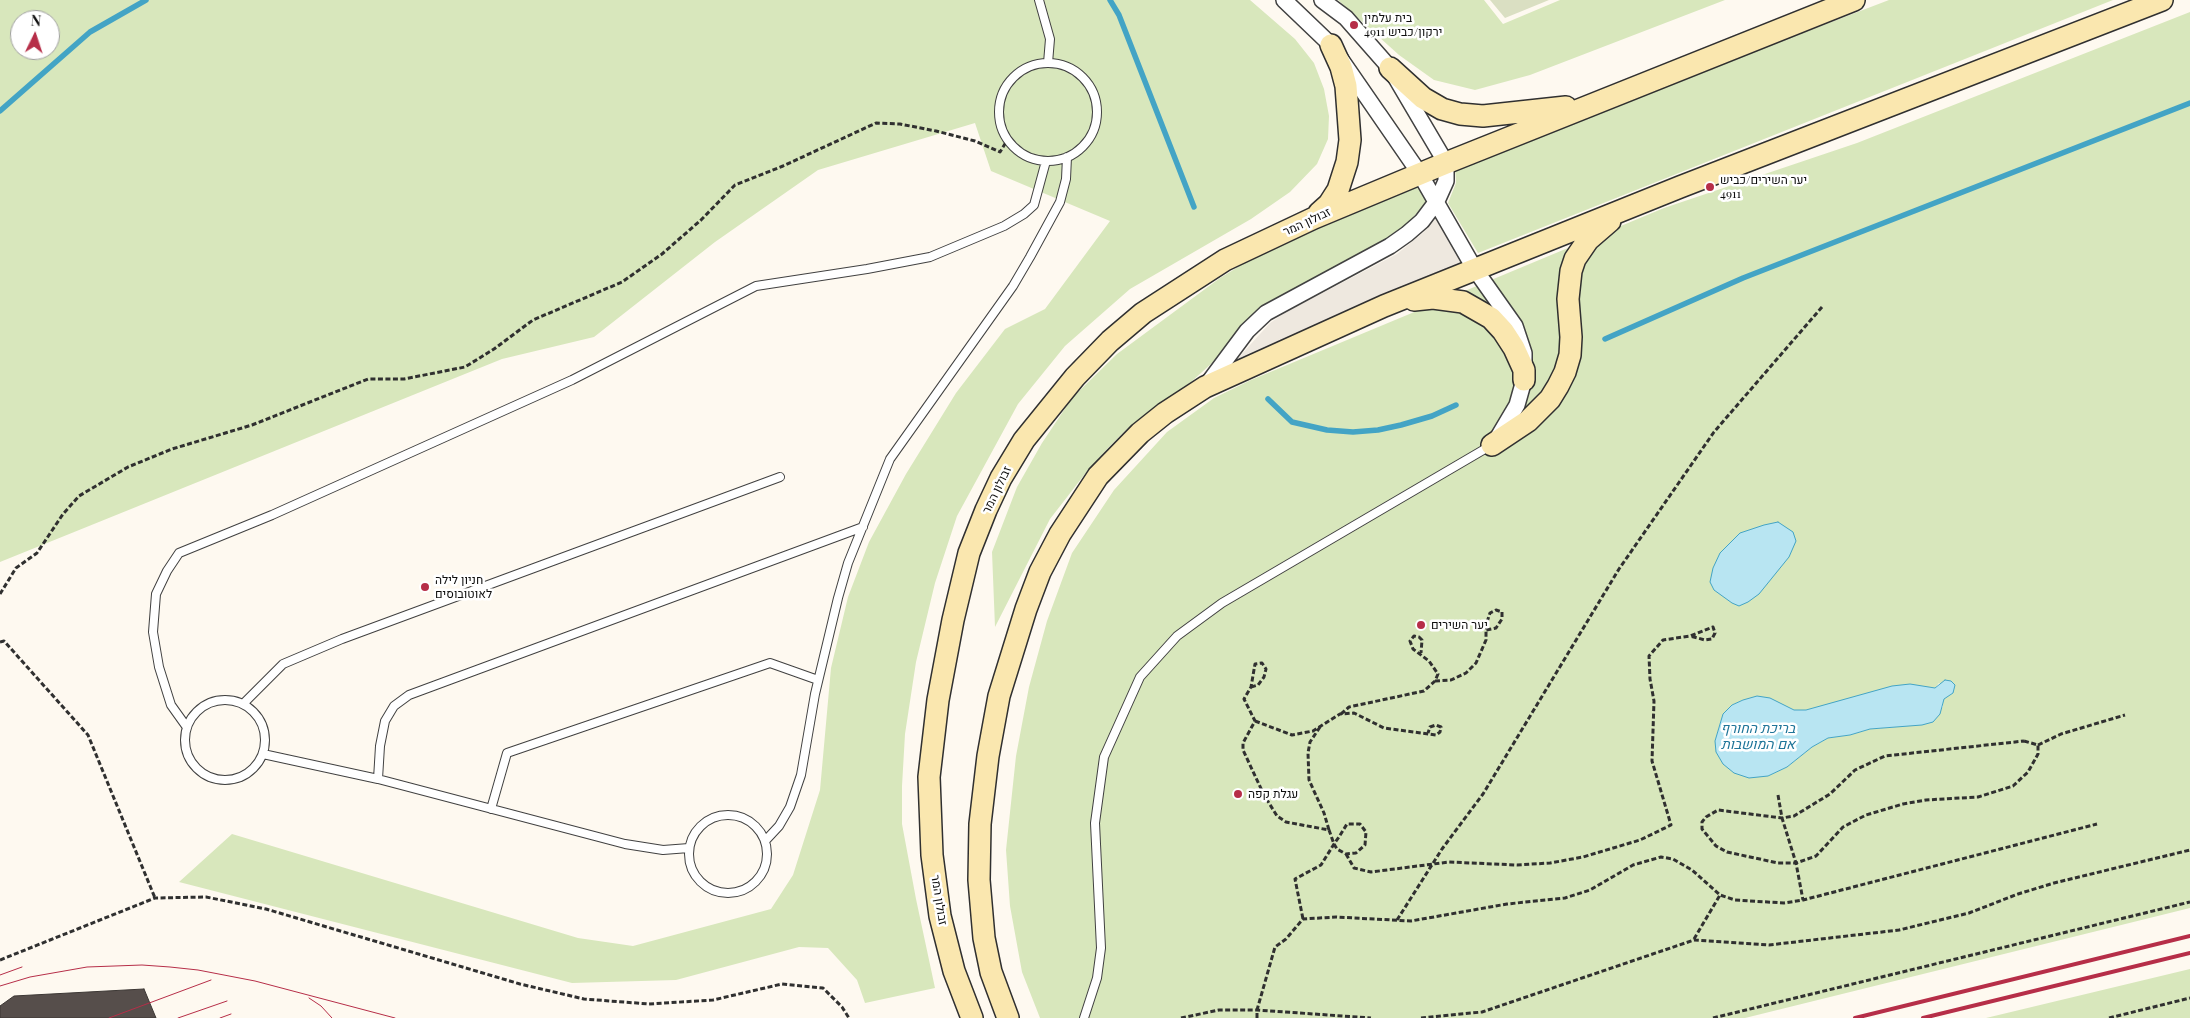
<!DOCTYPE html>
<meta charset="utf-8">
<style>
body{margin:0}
#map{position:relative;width:2190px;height:1018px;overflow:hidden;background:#fef9f0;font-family:"Playfair Display",serif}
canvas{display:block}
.north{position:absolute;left:10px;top:10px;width:50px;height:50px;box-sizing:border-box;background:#fff;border:1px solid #9f9f9f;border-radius:50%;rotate:4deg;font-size:14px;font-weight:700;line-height:20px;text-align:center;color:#0e0e0e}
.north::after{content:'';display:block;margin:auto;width:18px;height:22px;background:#b62e48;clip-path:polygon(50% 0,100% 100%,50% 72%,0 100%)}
</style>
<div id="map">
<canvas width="2190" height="1018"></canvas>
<div class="north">N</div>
</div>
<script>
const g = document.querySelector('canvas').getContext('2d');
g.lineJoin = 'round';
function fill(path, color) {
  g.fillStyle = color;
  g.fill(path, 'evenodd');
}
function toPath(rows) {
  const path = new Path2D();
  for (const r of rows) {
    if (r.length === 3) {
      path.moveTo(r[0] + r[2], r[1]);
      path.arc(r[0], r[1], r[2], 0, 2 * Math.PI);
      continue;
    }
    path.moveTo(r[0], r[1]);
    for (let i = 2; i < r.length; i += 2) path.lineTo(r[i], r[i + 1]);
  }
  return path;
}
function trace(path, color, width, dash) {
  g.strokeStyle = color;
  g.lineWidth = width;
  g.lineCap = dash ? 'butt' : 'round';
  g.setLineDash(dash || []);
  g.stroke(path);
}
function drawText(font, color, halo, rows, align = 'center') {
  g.font = font + ' "Playfair Display",Heebo,serif';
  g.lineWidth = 5;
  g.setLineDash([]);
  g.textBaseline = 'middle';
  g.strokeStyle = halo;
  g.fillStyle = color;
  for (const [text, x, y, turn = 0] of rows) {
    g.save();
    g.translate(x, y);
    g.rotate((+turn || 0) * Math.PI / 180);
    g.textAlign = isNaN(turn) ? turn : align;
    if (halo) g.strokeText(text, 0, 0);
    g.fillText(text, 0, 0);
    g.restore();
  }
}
fill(toPath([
 [0,0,1250,0,1295,39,1314,63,1324,89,1329,116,1328,139,1317,164,1290,192,1251,219,1130,289,1065,346,1018,404,957,516,935,583,916,662,905,734,902,786,902,824,916,899,935,988,865,1003,857,980,828,948,799,947,676,980,572,983,179,882,232,834,578,938,633,946,771,909,793,875,820,790,831,668,848,597,869,542,906,474,956,393,1005,329,1045,309,1110,221,991,171,975,123,818,170,715,242,594,337,502,359,0,562],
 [20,20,50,20,50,50,20,50],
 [1338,0,1484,0,1503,24,1560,0,1725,0,1530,75,1475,90,1434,80,1399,55],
 [1889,0,2113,0,1478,253,1448,203,1456,183,1455,166],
 [2190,12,2190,908,1745,1018,1040,1018,1022,972,1010,906,1006,850,1016,756,1029,687,1047,621,1072,553,1114,490,1167,432,1214,398,1251,380,1664,208,1857,143],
 [1939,683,1953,693,1943,699,1943,707,1895,727,1870,729,1850,735,1828,738,1812,747,1787,767,1768,776,1715,741,1723,714,1732,705,1743,700,1783,705,1794,710,1806,710,1927,687,1935,688],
 [1414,184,1428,200,1402,230,1384,242,1272,300,1257,311,1212,363,1191,382,1127,429,1108,448,1088,470,1050,519,995,627,992,552,1017,487,1042,443,1072,398,1117,354,1220,278,1271,247],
 [2190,969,2190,1018,1986,1018]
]), '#d8e7bc');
fill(toPath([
 [1490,0,1549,0,1505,18]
]), '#dadfc2');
fill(toPath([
 [1436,213,1465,265,1230,367,1270,323,1286,312,1397,254,1424,232]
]), '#eee8df');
const water = toPath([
 [1778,522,1793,532,1796,541,1789,557,1759,594,1748,602,1739,606,1732,603,1714,590,1710,582,1713,568,1720,553,1740,533,1764,525,1778,522],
 [1945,680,1951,681,1955,685,1953,693,1944,699,1940,714,1933,722,1922,725,1870,729,1850,735,1828,738,1812,747,1787,767,1768,776,1749,778,1734,773,1723,764,1716,752,1715,741,1723,714,1732,705,1743,700,1757,696,1770,698,1794,710,1806,710,1892,686,1910,684,1935,688,1945,680]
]);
fill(water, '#b8e5f2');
trace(water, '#43a4c5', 1);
trace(toPath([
 [1110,0,1119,15,1194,207],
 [0,111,90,32,146,0],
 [1605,339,1743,278,2190,103],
 [1268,399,1292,422,1327,430,1353,432,1378,430,1401,425,1432,416,1456,405]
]), '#43a4c5', 5.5);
const building = toPath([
 [144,989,156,1018,0,1018,0,1006,14,996,144,989]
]);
fill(building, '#564e4b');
trace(building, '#3c3734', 1);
const lane = toPath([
 [1039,0,1050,39,1048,63],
 [1048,112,49],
 [225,740,40],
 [243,704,283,664,342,639,780,477],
 [186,726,171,705,159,667,153,632,156,594,167,571,179,553,272,515,572,380,756,286,867,269,930,257,1004,226,1024,214,1034,205,1046,161],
 [263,754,378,779,625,844,663,850,689,848],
 [378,779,380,746,385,721,394,706,409,695,863,527],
 [491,809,507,753,770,663,818,680],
 [728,854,39],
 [765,841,779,826,790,807,801,775,815,694,838,598,848,563,890,459,1013,286,1030,257,1060,202,1066,179,1067,157],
 [1084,1018,1097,978,1101,948,1095,823,1104,757,1140,677,1177,636,1222,603,1490,446]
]);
const street = toPath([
 [1284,0,1331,45,1420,174,1474,268,1515,326,1524,353,1524,380,1517,405,1498,437],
 [1206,386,1247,331,1266,313,1390,246,1407,234,1422,221,1437,201,1446,181,1446,163,1390,68,1346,18,1322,0]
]);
const secondary = toPath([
 [1390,68,1423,98,1442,109,1460,114,1483,116,1566,107],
 [1319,213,1329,204,1338,190,1347,162,1350,140,1346,86,1341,67,1331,45],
 [1414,300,1433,298,1463,302,1491,318,1503,331,1514,348,1524,370,1524,380],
 [1492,445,1528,421,1550,399,1558,386,1565,372,1570,355,1571,337,1568,299,1571,271,1575,259,1588,240,1610,221],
 [972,1018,954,971,940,916,932,855,929,777,938,700,953,620,969,553,986,510,1001,478,1024,440,1075,377,1110,341,1143,313,1225,260,1314,218,1446,163,1854,0],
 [1008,1018,991,972,984,938,979,880,980,824,988,756,999,696,1026,609,1040,572,1060,534,1098,476,1140,433,1165,413,1205,387,1384,306,1680,187,2162,0]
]);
trace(lane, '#414141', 10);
trace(street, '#414141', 18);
trace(secondary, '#303030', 24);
trace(toPath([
 [0,594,16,568,37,553,63,514,79,496,128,467,172,449,252,425,368,379,404,379,465,367,494,349,533,320,622,282,662,254,701,220,735,185,783,166,876,123,900,124,936,131,975,141,1000,152,1008,139],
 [0,642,4,641,88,735,155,898],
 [1435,681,1451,680,1466,673,1476,663,1486,640,1486,630,1487,622,1490,613,1496,610,1502,612,1502,619,1496,628,1486,630],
 [1251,687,1258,685,1264,677,1266,669,1262,663,1255,664,1251,687,1244,699,1255,721,1243,743,1243,750,1264,795,1277,816,1286,822,1329,830,1334,844,1337,849,1346,854,1356,853,1365,845,1366,832,1360,824,1347,824,1339,837,1334,844,1321,865,1295,879,1303,919],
 [1341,714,1349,707,1424,691,1435,681,1438,674,1429,661,1413,649,1410,641,1414,636,1419,637,1422,640,1421,653],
 [1255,721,1292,735,1313,731,1340,714,1354,713,1384,728,1436,735,1440,732,1441,727,1436,725,1430,727,1428,733],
 [1320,727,1310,742,1308,753,1309,780,1324,813,1329,830],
 [2024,741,2038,745,2038,754,2028,772,2013,786,1978,797,1926,800,1903,804,1866,815,1843,827,1816,856,1796,863,1778,863,1727,852,1716,846,1702,829,1702,822,1706,817,1718,810,1782,818,1794,816,1830,794,1855,770,1885,756,2024,741],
 [2038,745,2061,734,2125,715],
 [1778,795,1782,818,1796,863,1803,900],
 [1346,854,1354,868,1371,872,1449,862,1517,865,1550,863,1583,857,1640,840,1671,825,1652,761,1654,701,1650,679,1649,656,1663,640,1690,636,1713,627,1715,633,1712,639,1705,640,1690,636],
 [1397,920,1442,849,1483,794,1619,569,1714,432,1822,307],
 [1694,939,1720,895],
 [0,960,155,898,206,897,266,909,520,984,584,999,649,1004,713,1000,782,984,823,988,842,1007,849,1018],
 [1181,1018,1219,1010,1257,1010,1371,1018],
 [1257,1018,1257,1010,1275,947,1286,939,1303,919,1336,917,1411,921,1507,904,1565,898,1590,890,1633,865,1661,857,1673,859,1692,870,1720,895,1735,900,1784,903,1803,900,2097,824],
 [1421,1018,1482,1012,1694,940,1769,945,1899,930,1969,913,2018,894,2054,883,2190,850],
 [1713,1018,2190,902],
 [2109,1018,2190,998]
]), '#303030', 3, [5, 2.5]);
trace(lane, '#fff', 8);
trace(street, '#fff', 15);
trace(secondary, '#fae7af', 21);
trace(toPath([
 [0,975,22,967],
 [0,986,30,977,87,967,142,965,170,967,198,970,255,981,395,1018],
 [309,998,321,1006,332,1018],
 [109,1018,211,980],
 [178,1018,227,1001],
 [220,1018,231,1014]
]), '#b62e48', 1);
trace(toPath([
 [1855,1018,2190,936],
 [1923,1018,2190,953]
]), '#b62e48', 4);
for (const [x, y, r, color] of [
 [1354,25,5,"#b62e48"],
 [1710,187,5,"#b62e48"],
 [425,587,5,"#b62e48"],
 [1421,625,5,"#b62e48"],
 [1238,794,5,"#b62e48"]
]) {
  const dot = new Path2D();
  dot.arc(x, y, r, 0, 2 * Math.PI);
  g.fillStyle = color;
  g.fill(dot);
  trace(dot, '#fff', 2);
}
drawText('12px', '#0e0e0e', '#fff', [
 ["בית עלמין",1364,18],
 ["ירקון/כביש 4911",1364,32],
 ["יער השירים/כביש",1720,180],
 ["4911",1720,194],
 ["חניון לילה",435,580],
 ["לאוטובוסים",435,594],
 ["יער השירים",1431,625],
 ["עגלת קפה",1248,794]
], 'left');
drawText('12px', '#0e0e0e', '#fff', [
 ["זבולון המר",1307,222,-25],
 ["זבולון המר",997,490,-64],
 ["זבולון המר",939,900,81]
]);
drawText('italic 14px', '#1f7599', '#fff', [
 ["בריכת החורף",1758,729],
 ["אם המושבות",1758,745]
]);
</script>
